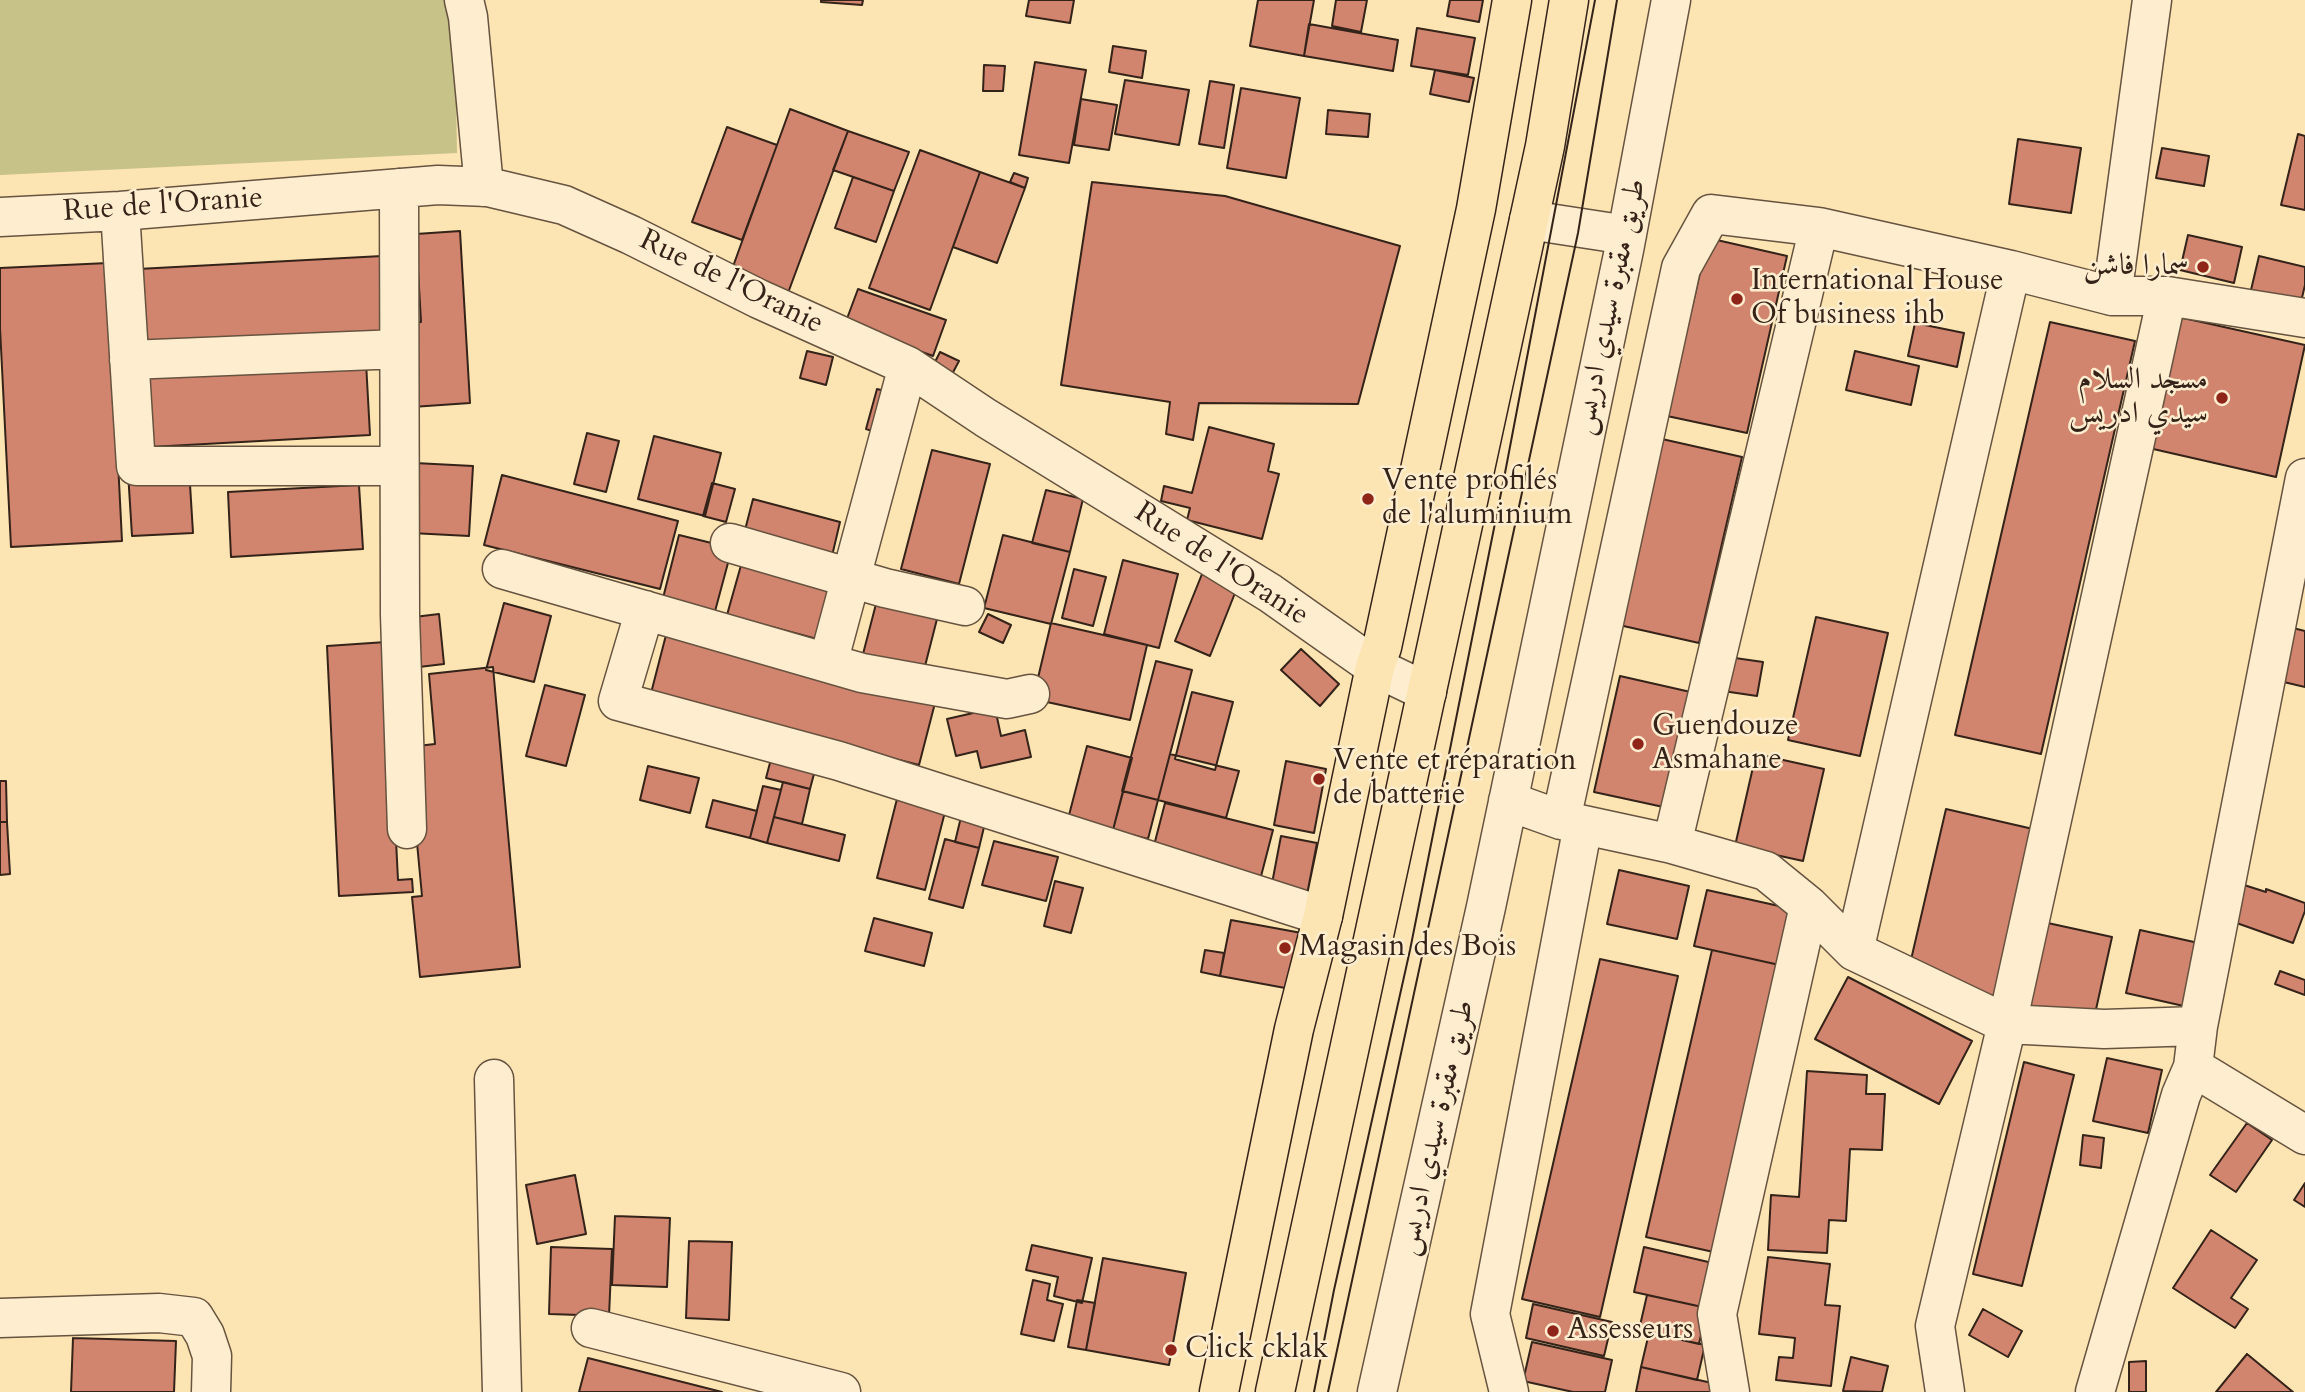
<!DOCTYPE html>
<meta charset="utf-8">
<style>
body{margin:0}
canvas{display:block;background:#fde4b3}
</style>
<canvas width="2305" height="1392"></canvas>
<script>
const g = document.querySelector('canvas').getContext('2d');
g.lineJoin = 'round';
function fill(path, color) {
  g.fillStyle = color;
  g.fill(path, 'evenodd');
}
function toPath(rows) {
  const path = new Path2D();
  for (const r of rows) {
    path.moveTo(r[0], r[1]);
    for (let i = 2; i < r.length; i += 2) path.lineTo(r[i], r[i + 1]);
  }
  return path;
}
function trace(path, color, width, dash) {
  g.strokeStyle = color;
  g.lineWidth = width;
  g.lineCap = dash ? 'butt' : 'round';
  g.setLineDash(dash || []);
  g.stroke(path);
}
function drawText(font, color, halo, rows, align = 'center') {
  g.font = font + ' Cardo,Amiri,serif';
  g.lineWidth = 5;
  g.setLineDash([]);
  g.textBaseline = 'middle';
  g.strokeStyle = halo;
  g.fillStyle = color;
  for (const [text, x, y, turn = 0] of rows) {
    g.save();
    g.translate(x, y);
    g.rotate((+turn || 0) * Math.PI / 180);
    g.textAlign = isNaN(turn) ? turn : align;
    if (halo) g.strokeText(text, 0, 0);
    g.fillText(text, 0, 0);
    g.restore();
  }
}
fill(toPath([
 [0,0,444,0,455,37,457,153,0,175]
]), '#c7c287');
const building = toPath([
 [821,0,863,0,862,5,821,2,821,0],
 [1029,0,1074,0,1070,23,1026,16,1029,0],
 [1258,0,1314,0,1304,56,1250,46,1258,0],
 [1336,0,1367,0,1361,32,1332,26,1336,0],
 [1450,0,1483,0,1479,22,1447,16,1450,0],
 [1309,24,1398,40,1393,71,1304,56,1309,24],
 [1417,28,1475,38,1468,75,1411,66,1417,28],
 [1113,46,1146,51,1142,78,1109,72,1113,46],
 [1035,62,1086,70,1069,163,1019,155,1035,62],
 [984,65,1005,66,1003,91,983,91,984,65],
 [1435,70,1474,78,1469,102,1430,94,1435,70],
 [1125,80,1189,90,1179,145,1115,134,1125,80],
 [1210,81,1234,85,1224,148,1199,144,1210,81],
 [1241,88,1300,98,1286,178,1227,168,1241,88],
 [1081,99,1117,105,1109,150,1074,145,1081,99],
 [790,109,848,131,788,293,731,272,790,109],
 [1328,110,1370,114,1368,137,1326,134,1328,110],
 [727,127,777,145,742,240,692,222,727,127],
 [848,131,909,152,894,191,833,170,848,131],
 [2298,134,2305,136,2305,210,2281,205,2298,134],
 [2018,139,2081,148,2071,213,2009,204,2018,139],
 [2162,148,2209,156,2204,186,2156,178,2162,148],
 [920,150,980,172,930,310,869,288,920,150],
 [980,172,1025,188,997,263,953,247,980,172],
 [1014,173,1028,178,1025,188,1010,182,1014,173],
 [853,177,894,191,876,242,835,228,853,177],
 [1092,182,1225,196,1400,246,1358,404,1199,403,1193,440,1166,434,1170,402,1061,385,1092,182],
 [460,231,470,403,412,407,407,323,421,322,416,234,460,231],
 [2188,235,2242,247,2234,283,2180,270,2188,235],
 [1708,238,1787,256,1747,433,1667,416,1708,238],
 [382,256,386,334,141,347,138,269,382,256],
 [2259,256,2305,267,2305,285,2301,302,2251,290,2259,256],
 [108,263,122,541,11,547,0,328,0,268,108,263],
 [858,289,946,320,933,356,845,324,858,289],
 [2170,315,2305,345,2276,477,2140,446,2170,315],
 [2050,322,2135,341,2041,754,1955,735,2050,322],
 [1915,323,1964,333,1957,367,1908,356,1915,323],
 [807,351,833,357,826,385,800,378,807,351],
 [1855,351,1919,366,1911,405,1846,390,1855,351],
 [940,352,959,361,950,378,932,368,940,352],
 [366,362,370,435,150,447,146,374,366,362],
 [877,389,893,393,882,434,866,429,877,389],
 [1209,427,1274,444,1268,471,1279,474,1262,539,1187,520,1190,508,1161,501,1164,486,1192,493,1209,427],
 [587,433,619,441,606,492,574,484,587,433],
 [654,436,721,453,705,516,638,499,654,436],
 [1662,439,1742,457,1699,643,1619,625,1662,439],
 [932,450,990,464,959,584,901,569,932,450],
 [415,463,473,466,469,536,411,533,415,463],
 [189,468,193,533,132,536,128,472,189,468],
 [502,475,678,521,660,589,484,545,502,475],
 [712,483,735,489,726,522,703,516,712,483],
 [359,485,363,549,231,557,228,492,359,485],
 [1046,490,1083,499,1070,552,1032,543,1046,490],
 [753,499,840,522,832,556,744,534,753,499],
 [679,535,732,548,714,615,662,602,679,535],
 [1003,535,1070,552,1051,624,984,608,1003,535],
 [745,551,834,575,817,639,727,615,745,551],
 [1123,560,1178,574,1159,648,1104,634,1123,560],
 [1074,569,1106,577,1093,626,1062,618,1074,569],
 [1202,574,1237,588,1210,656,1175,641,1202,574],
 [504,603,551,616,534,682,486,670,504,603],
 [876,604,937,619,924,670,863,654,876,604],
 [439,614,444,664,419,667,414,617,439,614],
 [988,614,1011,625,1003,643,979,632,988,614],
 [1816,617,1888,633,1860,756,1788,740,1816,617],
 [1051,623,1147,645,1130,720,1033,699,1051,623],
 [2285,626,2305,631,2305,687,2271,679,2285,626],
 [666,635,935,703,919,765,650,697,666,635],
 [386,642,398,880,412,879,413,892,339,896,327,646,386,642],
 [1301,649,1339,684,1320,706,1281,670,1301,649],
 [1721,656,1763,662,1757,696,1716,690,1721,656],
 [1156,661,1192,670,1158,800,1122,791,1156,661],
 [493,667,520,967,420,977,412,897,422,896,408,747,435,744,429,674,493,667],
 [1620,676,1695,693,1668,808,1594,792,1620,676],
 [545,685,585,695,566,766,526,756,545,685],
 [1192,692,1233,702,1215,770,1175,759,1192,692],
 [995,708,1001,736,1025,730,1031,757,981,768,977,751,956,756,947,719,995,708],
 [1087,746,1132,758,1113,830,1068,819,1087,746],
 [1170,754,1239,771,1226,818,1158,800,1170,754],
 [1756,754,1824,769,1803,861,1735,846,1756,754],
 [771,759,815,770,810,789,766,778,771,759],
 [1286,761,1326,769,1314,833,1274,825,1286,761],
 [648,766,699,778,690,813,640,800,648,766],
 [0,781,6,781,7,822,0,822,0,781],
 [783,782,810,789,802,824,774,817,783,782],
 [763,786,781,790,767,843,750,838,763,786],
 [1123,791,1158,800,1148,839,1113,830,1123,791],
 [898,795,946,808,925,890,877,878,898,795],
 [713,800,757,811,750,838,706,827,713,800],
 [1165,803,1273,830,1259,884,1151,857,1165,803],
 [1946,809,2033,829,1995,996,1907,977,1946,809],
 [774,817,845,835,839,861,767,843,774,817],
 [961,817,985,823,979,848,955,842,961,817],
 [0,822,7,822,10,874,0,875,0,822],
 [1281,836,1317,843,1306,900,1270,894,1281,836],
 [945,839,979,848,963,908,929,899,945,839],
 [994,841,1058,857,1046,901,982,885,994,841],
 [1619,870,1689,886,1677,939,1607,924,1619,870],
 [1055,881,1083,888,1071,933,1044,926,1055,881],
 [2244,885,2266,892,2266,889,2305,903,2305,911,2293,943,2231,921,2244,885],
 [1707,890,1797,910,1784,966,1694,946,1707,890],
 [874,918,932,933,924,966,865,951,874,918],
 [1231,920,1307,934,1296,990,1220,976,1231,920],
 [2034,920,2112,937,2093,1023,2029,1009,2034,920],
 [2140,930,2212,946,2197,1009,2126,993,2140,930],
 [1205,950,1224,953,1220,976,1201,972,1205,950],
 [1712,950,1784,966,1718,1253,1646,1237,1712,950],
 [1600,959,1678,976,1600,1317,1522,1299,1600,959],
 [2280,971,2305,980,2305,995,2275,984,2280,971],
 [1848,977,1972,1041,1939,1104,1815,1039,1848,977],
 [2107,1058,2162,1070,2148,1133,2093,1121,2107,1058],
 [2024,1062,2074,1075,2022,1286,1973,1274,2024,1062],
 [1807,1071,1867,1075,1866,1094,1885,1094,1882,1150,1850,1149,1846,1221,1829,1220,1827,1253,1768,1250,1771,1195,1799,1197,1807,1071],
 [2247,1123,2272,1140,2236,1192,2210,1175,2247,1123],
 [2083,1135,2104,1138,2101,1168,2080,1165,2083,1135],
 [575,1175,586,1234,537,1244,526,1185,575,1175],
 [2305,1183,2305,1207,2294,1200,2305,1183],
 [615,1216,670,1218,667,1287,612,1285,615,1216],
 [2211,1230,2257,1260,2231,1298,2248,1309,2235,1328,2173,1288,2211,1230],
 [689,1241,732,1242,729,1320,686,1318,689,1241],
 [1032,1245,1092,1258,1082,1303,1054,1296,1058,1277,1026,1270,1032,1245],
 [551,1247,612,1249,609,1316,549,1314,551,1247],
 [1644,1247,1717,1264,1707,1308,1634,1292,1644,1247],
 [1768,1257,1830,1264,1825,1305,1840,1306,1831,1386,1776,1380,1779,1357,1793,1358,1795,1338,1759,1334,1768,1257],
 [1103,1258,1186,1273,1169,1365,1086,1350,1103,1258],
 [1033,1280,1050,1284,1047,1300,1063,1304,1054,1341,1021,1334,1033,1280],
 [1647,1295,1707,1308,1699,1344,1639,1330,1647,1295],
 [1077,1300,1095,1303,1086,1350,1068,1347,1077,1300],
 [1533,1304,1612,1322,1604,1356,1526,1338,1533,1304],
 [1983,1309,2022,1331,2008,1357,1969,1335,1983,1309],
 [1649,1333,1705,1345,1697,1380,1641,1367,1649,1333],
 [73,1338,176,1341,174,1392,71,1392,73,1338],
 [1532,1342,1612,1360,1605,1392,1573,1392,1523,1381,1532,1342],
 [2247,1354,2293,1392,2216,1392,2247,1354],
 [1851,1357,1888,1366,1882,1392,1843,1391,1851,1357],
 [588,1358,722,1392,579,1392,588,1358],
 [2146,1361,2146,1392,2129,1392,2129,1362,2146,1361],
 [1641,1367,1734,1388,1733,1392,1636,1392,1641,1367]
]);
fill(building, '#d1846e');
trace(building, '#342319', 2);
const minor = toPath([
 [464,0,468,17,484,187],
 [2152,0,2112,296,2167,296,2305,318],
 [399,188,400,615,407,829],
 [120,211,136,466,399,466],
 [0,217,120,211,438,185,488,187,564,205,631,235,759,299,908,366,986,418,1270,593,1375,667,1427,692],
 [1529,220,1627,235],
 [129,360,399,349],
 [730,543,885,588,965,606],
 [502,569,862,673,1007,699,1030,694],
 [645,610,618,701,839,761,1323,916],
 [828,663,908,366],
 [1508,801,1561,820,1672,844,1766,871,1809,906,1854,951,2007,1024,2104,1029,2198,1026],
 [1561,820,1681,268,1711,214,1819,227,2011,270],
 [1672,844,1819,227],
 [1854,951,2011,270,2112,296],
 [2193,1067,2305,1135],
 [494,1079,502,1392],
 [0,1318,159,1313,194,1317,205,1335,212,1356,211,1392],
 [591,1328,841,1392],
 [1377,1392,1486,907,1624,250,1671,0],
 [1509,1392,1490,1314,1583,825],
 [1730,1392,1717,1314,1809,906],
 [1945,1392,1935,1326,2007,1024,2167,296],
 [2095,1392,2181,1095,2193,1067,2198,1026,2305,478]
]);
const major = toPath([
 [1219,1392,1294,1029,1323,916,1375,667,1382,647,1476,209,1512,0],
 [1275,1392,1545,146,1569,0]
]);
trace(minor, '#665340', 41);
trace(major, '#342319', 41);
trace(minor, '#feedce', 38);
trace(major, '#fde4b3', 38);
trace(toPath([
 [1314,1392,1334,1290,1410,950,1505,473,1595,0],
 [1328,1392,1578,233,1617,0]
]), '#342319', 2);
for (const [x, y, r, color] of [
 [2203,267,7,"#8f2418"],
 [1737,299,7,"#8f2418"],
 [2222,398,7,"#8f2418"],
 [1368,499,7,"#8f2418"],
 [1638,744,7,"#8f2418"],
 [1319,779,7,"#8f2418"],
 [1285,948,7,"#8f2418"],
 [1553,1331,7,"#8f2418"],
 [1171,1350,7,"#8f2418"]
]) {
  const dot = new Path2D();
  dot.arc(x, y, r, 0, 2 * Math.PI);
  g.fillStyle = color;
  g.fill(dot);
  trace(dot, '#feedce', 2.5);
}
drawText('30px', '#342319', '#feedce', [
 ["Rue de l'Oranie",163,206,-4],
 ["Rue de l'Oranie",731,283,26],
 ["طريق مقبرة سيدي ادريس",1611,307,-78],
 ["Rue de l'Oranie",1221,565,33],
 ["طريق مقبرة سيدي ادريس",1437,1128,-77]
]);
drawText('30px', '#342319', '#feedce', [
 ["سمارا فاشن",2189,267,"right"],
 ["International House",1751,282],
 ["Of business ihb",1751,316],
 ["مسجد السلام",2208,381,"right"],
 ["سيدي ادريس",2208,415,"right"],
 ["Vente profilés",1382,482],
 ["de l'aluminium",1382,516],
 ["Guendouze",1652,727],
 ["Asmahane",1652,761],
 ["Vente et réparation",1333,762],
 ["de batterie",1333,796],
 ["Magasin des Bois",1299,948],
 ["Assesseurs",1567,1331],
 ["Click cklak",1185,1350]
], 'left');
</script>
